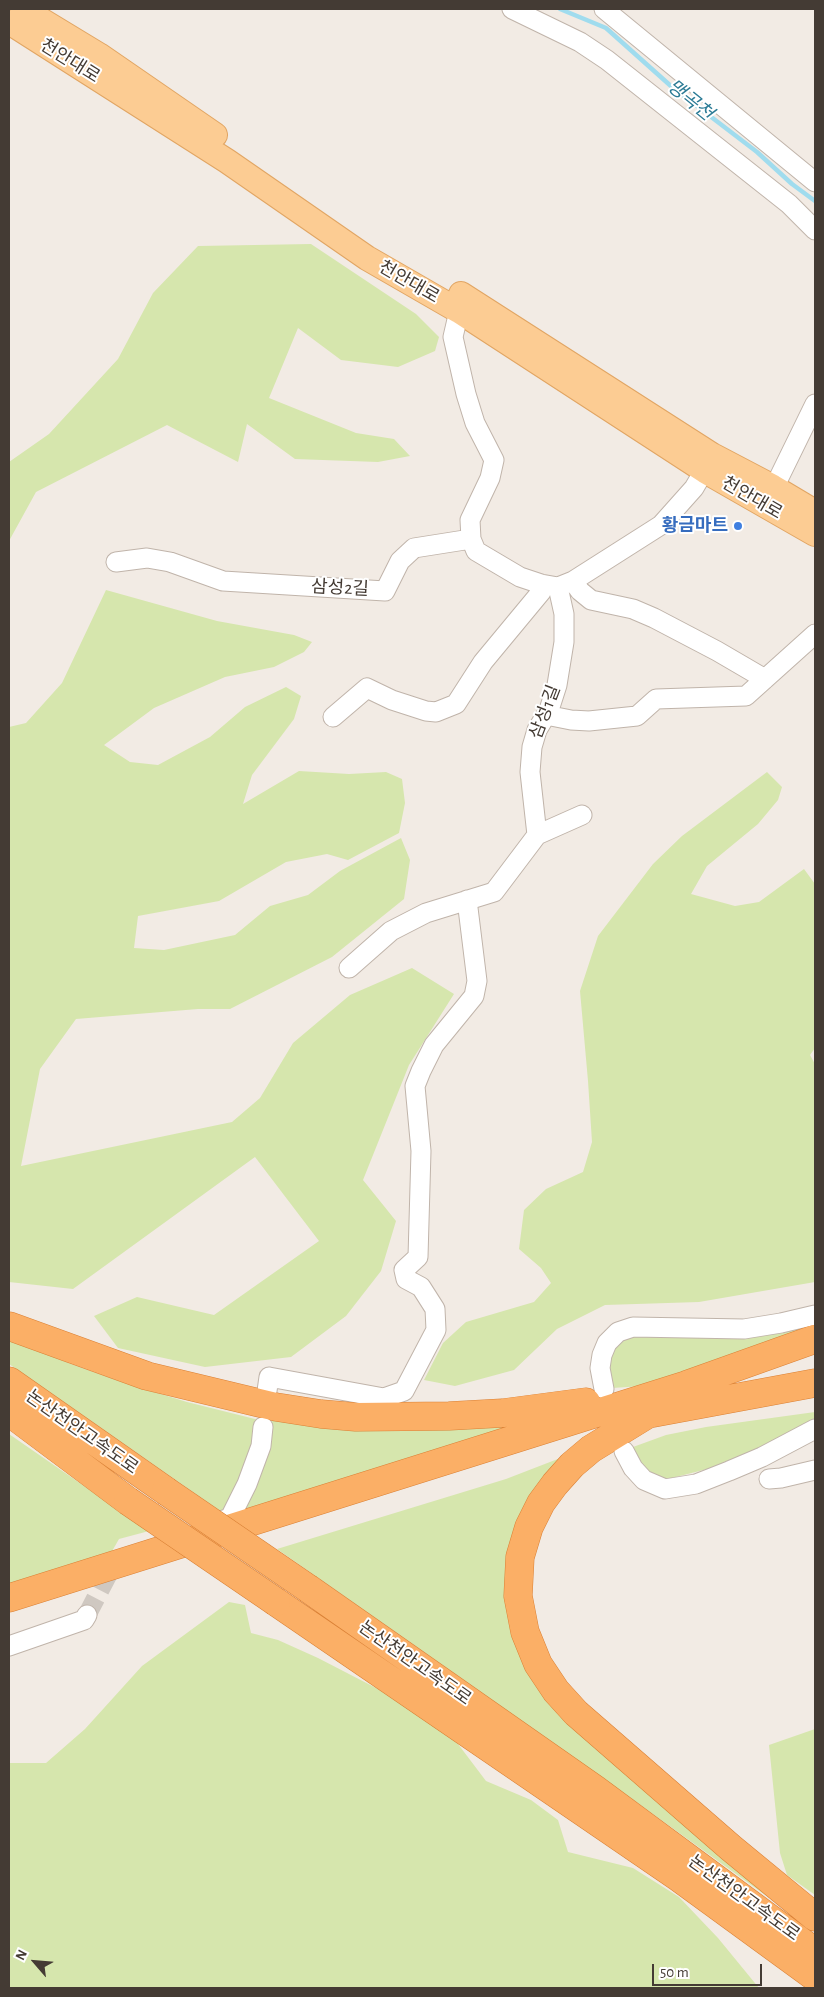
<!DOCTYPE html>
<meta charset="utf-8">
<style>
body{margin:0}
#map{position:relative;width:824px;height:1997px;overflow:hidden;background:#f2ebe4;font-family:"Alegreya Sans",sans-serif}
canvas{display:block}
.frame{position:absolute;inset:0;border:10px solid #443b34;pointer-events:none}
.north{position:absolute;left:10px;top:1937px;width:50px;height:50px;-webkit-text-stroke:4px #fff;paint-order:stroke;rotate:297deg;font-size:14px;font-weight:700;line-height:20px;text-align:center;color:#443b34}
.north::after{content:'';display:block;margin:auto;width:18px;height:22px;background:#443b34;clip-path:polygon(50% 0,100% 100%,50% 72%,0 100%)}
.scale{position:absolute;left:652px;top:1964px;width:110px;height:22px;box-sizing:border-box;border:2px solid #443b34;border-top:0;padding-left:6px;font-size:15px;line-height:18px;white-space:nowrap;color:#443b34;-webkit-text-stroke:4px #fff;paint-order:stroke}
</style>
<div id="map">
<canvas width="824" height="1997"></canvas>
<div class="frame"></div>
<div class="north">N</div>
<div class="scale">50 m</div>
</div>
<script>
const g = document.querySelector('canvas').getContext('2d');
g.lineJoin = 'round';
function fill(path, color) {
  g.fillStyle = color;
  g.fill(path, 'evenodd');
}
function toPath(rows) {
  const path = new Path2D();
  for (const r of rows) {
    path.moveTo(r[0], r[1]);
    for (let i = 2; i < r.length; i += 2) path.lineTo(r[i], r[i + 1]);
  }
  return path;
}
function trace(path, color, width, dash) {
  g.strokeStyle = color;
  g.lineWidth = width;
  g.lineCap = dash ? 'butt' : 'round';
  g.setLineDash(dash || []);
  g.stroke(path);
}
function drawText(font, color, halo, rows, align = 'center') {
  g.font = font + ' "Alegreya Sans","Noto Sans KR",sans-serif';
  g.lineWidth = 4;
  g.setLineDash([]);
  g.textBaseline = 'middle';
  g.strokeStyle = halo;
  g.fillStyle = color;
  for (const [text, x, y, turn = 0] of rows) {
    g.save();
    g.translate(x, y);
    g.rotate((+turn || 0) * Math.PI / 180);
    g.textAlign = isNaN(turn) ? turn : align;
    if (halo) g.strokeText(text, 0, 0);
    g.fillText(text, 0, 0);
    g.restore();
  }
}
fill(toPath([
 [311,244,416,314,439,337,435,351,398,367,341,360,298,328,269,398,356,433,394,439,410,456,378,462,295,459,247,424,238,462,167,425,36,492,9,541,9,462,49,434,118,359,153,293,198,246],
 [106,590,217,621,294,635,312,642,304,652,274,667,225,677,154,708,104,745,130,762,158,765,210,737,245,707,286,687,301,696,294,719,252,775,243,804,299,771,349,774,386,772,402,779,405,803,399,833,348,860,327,854,286,862,219,901,138,916,134,948,164,950,235,935,270,906,308,895,340,871,401,838,410,860,404,899,332,957,230,1009,198,1009,76,1019,40,1069,21,1166,232,1122,260,1098,293,1043,350,995,412,968,454,994,409,1065,363,1180,396,1221,381,1271,346,1316,291,1357,205,1367,118,1348,94,1316,137,1297,214,1315,319,1241,255,1157,73,1289,9,1282,9,727,26,723,62,683],
 [767,772,782,787,778,800,758,824,707,866,691,894,735,906,759,902,804,869,815,884,815,1048,810,1055,815,1064,815,1282,699,1302,605,1305,557,1329,514,1370,455,1386,424,1380,443,1343,466,1322,534,1302,551,1283,541,1268,519,1249,524,1210,546,1189,583,1172,592,1142,588,1081,580,991,598,936,653,864,682,836],
 [815,1323,815,1326,643,1386,612,1388,609,1374,610,1364,614,1349,621,1342,635,1334],
 [9,1336,71,1364,125,1383,187,1402,259,1420,257,1442,223,1513,9,1364],
 [815,1412,815,1419,742,1456,719,1466,668,1479,656,1477,644,1471,637,1460,633,1447,666,1435,706,1427],
 [272,1418,568,1419,239,1524,270,1437],
 [9,1434,149,1531,119,1539,103,1567,9,1594],
 [581,1450,528,1509,527,1660,815,1927,815,1931,603,1778,277,1549,506,1479],
 [229,1602,245,1605,251,1633,278,1640,318,1658,378,1689,455,1740,486,1781,531,1800,558,1820,568,1852,633,1868,679,1897,718,1938,759,1988,9,1988,9,1763,46,1763,85,1729,142,1666],
 [815,1729,815,1895,787,1875,780,1853,769,1745]
]), '#d6e6ad');
trace(toPath([
 [560,9,606,28,672,87,757,152,792,184,815,201]
]), '#a0dcee', 4.5);
trace(toPath([
 [87,1615,115,1561]
]), '#cfc8c1', 19, [19, 9]);
const minor = toPath([
 [512,9,580,42,607,60,789,204,815,230],
 [604,9,815,182],
 [459,311,453,337,466,394,475,423,494,460,490,478,470,520,471,539],
 [768,500,815,404],
 [116,562,147,558,170,562,223,581,385,591,400,561,414,548,471,539,476,551,520,577,541,584,558,587],
 [573,581,580,591,591,600,633,609,654,618,717,651,765,679],
 [546,715,571,720,589,721,637,716,656,699,746,696,815,634],
 [333,717,367,688,392,700,426,711,436,712,456,704,483,662,541,592,544,585],
 [537,835,582,815],
 [349,968,391,931,426,913,494,892,537,835,530,772,532,747,537,730,549,710,557,685,564,642,564,614,558,587,573,581,661,525,694,488,711,459],
 [604,1389,600,1368,602,1355,607,1343,618,1332,633,1327,744,1329,781,1323,815,1315],
 [267,1391,269,1377,384,1398,404,1391,436,1330,435,1309,421,1287,406,1279,404,1270,418,1257,421,1151,415,1086,421,1071,434,1045,474,996,477,981,467,900],
 [624,1451,633,1468,644,1480,665,1489,696,1484,729,1471,762,1457,815,1429],
 [769,1479,781,1478,815,1470],
 [210,1524,230,1518,247,1484,261,1446,263,1427],
 [9,1646,84,1620,87,1615]
]);
const major = toPath([
 [23,9,99,55,215,135],
 [9,22,227,161,367,258,459,311,705,471,815,534],
 [461,294,712,455,773,487,815,512]
]);
const highway = toPath([
 [9,1326,147,1376,276,1407,321,1414,356,1417,449,1416,503,1413,586,1402],
 [9,1381,166,1491],
 [9,1412,128,1501],
 [648,1414,591,1449,572,1465,555,1484,541,1503,529,1527,520,1557,518,1596,525,1632,538,1664,556,1691,576,1713,731,1848,815,1917],
 [635,1418,648,1414,815,1383],
 [309,1589,596,1790,815,1952],
 [9,1598,686,1385,815,1339],
 [276,1602,678,1877,815,1977]
]);
trace(minor, '#c0b4aa', 21);
trace(major, '#e1a563', 26);
trace(highway, '#da8136', 29);
trace(minor, '#fff', 19);
trace(major, '#fccc93', 24);
trace(highway, '#fbaf66', 28);
const highwayBridge = toPath([
 [166,1491,309,1589],
 [128,1501,276,1602]
]);
trace(highwayBridge, '#da8136', 29, []);
trace(highwayBridge, '#fbaf66', 28);
for (const [x, y, r, color] of [
 [738,526,5,"#3f7fe0"]
]) {
  const dot = new Path2D();
  dot.arc(x, y, r, 0, 2 * Math.PI);
  g.fillStyle = color;
  g.fill(dot);
  trace(dot, '#fff', 2);
}
drawText('18px', '#443b34', '#fff', [
 ["천안대로",70,61,32],
 ["천안대로",409,282,30],
 ["천안대로",752,498,30],
 ["삼성2길",340,588,3],
 ["삼성1길",545,712,-69],
 ["논산천안고속도로",82,1432,35],
 ["논산천안고속도로",415,1663,35],
 ["논산천안고속도로",744,1898,36]
]);
drawText('bold 18px', '#366cbe', '#fff', [
 ["황금마트",728,526]
], 'right');
drawText('italic 19px', '#2b7b95', '#fff', [
 ["맹곡천",690,100,39]
]);
</script>
